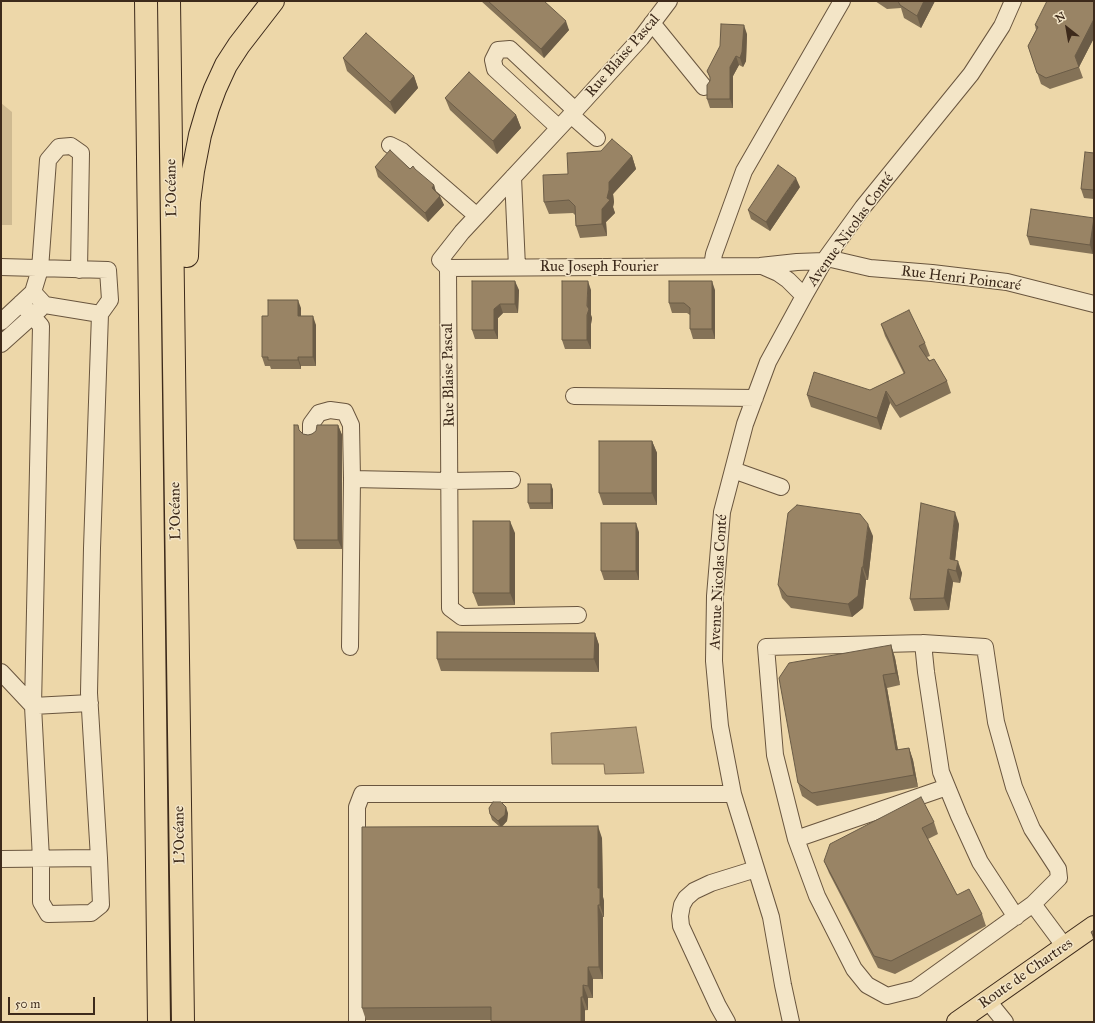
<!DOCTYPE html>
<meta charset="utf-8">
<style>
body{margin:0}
#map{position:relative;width:1095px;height:1023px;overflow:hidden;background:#edd7a9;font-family:"IM FELL Great Primer",serif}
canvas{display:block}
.frame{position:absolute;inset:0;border:2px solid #3d2a1b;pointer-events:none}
.north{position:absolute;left:1047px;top:8px;width:40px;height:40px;-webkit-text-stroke:3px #f3e5c7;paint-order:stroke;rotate:329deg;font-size:11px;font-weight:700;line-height:16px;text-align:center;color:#3d2a1b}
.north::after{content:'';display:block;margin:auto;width:14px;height:18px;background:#3d2a1b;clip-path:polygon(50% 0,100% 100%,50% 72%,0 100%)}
.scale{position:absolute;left:8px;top:997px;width:87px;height:18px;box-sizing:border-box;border:2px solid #3d2a1b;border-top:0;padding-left:5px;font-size:12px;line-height:14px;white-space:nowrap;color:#3d2a1b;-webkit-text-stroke:3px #f3e5c7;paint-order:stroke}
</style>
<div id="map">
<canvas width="1095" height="1023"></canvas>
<div class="frame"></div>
<div class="north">N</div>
<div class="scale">50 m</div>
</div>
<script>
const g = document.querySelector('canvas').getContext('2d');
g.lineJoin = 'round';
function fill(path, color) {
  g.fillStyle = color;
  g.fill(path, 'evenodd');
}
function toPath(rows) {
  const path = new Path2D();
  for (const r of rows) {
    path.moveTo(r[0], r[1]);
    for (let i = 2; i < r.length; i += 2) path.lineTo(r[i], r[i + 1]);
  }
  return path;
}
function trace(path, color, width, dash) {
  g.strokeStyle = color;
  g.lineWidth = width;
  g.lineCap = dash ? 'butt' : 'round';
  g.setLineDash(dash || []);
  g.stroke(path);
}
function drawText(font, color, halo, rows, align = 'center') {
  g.font = font + ' "IM FELL Great Primer",serif';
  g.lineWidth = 3;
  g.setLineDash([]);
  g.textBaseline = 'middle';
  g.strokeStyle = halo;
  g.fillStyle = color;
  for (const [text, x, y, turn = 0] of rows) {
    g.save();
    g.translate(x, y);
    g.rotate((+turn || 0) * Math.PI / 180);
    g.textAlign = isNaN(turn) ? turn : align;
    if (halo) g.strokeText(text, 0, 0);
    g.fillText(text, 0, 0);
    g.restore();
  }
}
fill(toPath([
 [1,103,12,112,12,225,1,225]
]), '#cfba91');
const water = toPath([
 [636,727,644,773,605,774,604,764,552,764,551,733,636,727]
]);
fill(water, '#b19c79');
trace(water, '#836e53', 1);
const minor = toPath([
 [669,1,641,38,571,115,462,232,440,260,448,268,760,266,797,262,824,261],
 [652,23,704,87],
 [571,115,597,138],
 [559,128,495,69,493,60,498,50,510,49,575,110],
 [390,145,402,151,477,216],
 [513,177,517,267],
 [827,258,870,268,932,273,1007,282,1094,304],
 [712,266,714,254,744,171,842,1],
 [762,266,778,273,788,280,804,296],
 [1,267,108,270,110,300,100,314,92,548,89,693,99,858,1,859],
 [448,268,450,608,462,617,578,615],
 [33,292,45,305,100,314],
 [21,303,41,326,33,706,41,859,41,902,48,914,91,913,101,905,99,858],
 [1,322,33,292,40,269,48,160,59,147,71,146,81,153,79,270],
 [1,344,40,309],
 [574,396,755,398],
 [311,435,311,424,319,413,330,410,345,412,351,425,352,479,350,647],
 [733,470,781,487],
 [352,479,450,481,512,480],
 [923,643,985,647,996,722,1014,787,1032,829,1058,869,1059,878,1033,904,915,989,887,996,867,985,854,969,817,896,796,839,775,755,766,647,923,643],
 [923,643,926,672,941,772,959,816,980,862,1016,917],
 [1,672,33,706,90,703],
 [796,839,947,787],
 [1033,904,1065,947],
 [988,1001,1005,1022],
 [357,1022,357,807,362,794,733,794],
 [727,1022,718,1006,681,926,680,916,682,905,686,898,694,891,711,883,756,869],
 [791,1022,783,985,771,917,733,794,720,726,714,661,715,596,722,512,745,424,768,362,804,296,824,261,863,207,971,74,1002,26,1013,1]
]);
const major = toPath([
 [957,1022,1094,926]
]);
const highway = toPath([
 [146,1,159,1022],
 [169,1,183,1022],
 [187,256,189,202,193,171,200,135,208,108,215,89,226,65,239,45,273,1]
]);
trace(minor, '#69553e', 18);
trace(major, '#3d2a1b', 22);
trace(highway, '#3d2a1b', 24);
trace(minor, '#f3e5c7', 16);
trace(major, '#edd7a9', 20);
trace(highway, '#edd7a9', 22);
fill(toPath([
 [481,1,544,1,569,30,544,58],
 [875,1,935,1,921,28,904,18,901,8,887,9],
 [1094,1,1094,38,1079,67,1083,78,1050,89,1041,84,1028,46,1036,30,1035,25],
 [747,34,746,61,743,67,739,65,733,76,733,108,710,108,707,99,710,78,707,71],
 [343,58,414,76,418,88,395,114,347,71],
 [445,98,516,115,521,128,497,154,450,110],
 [1094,153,1094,199,1084,198,1081,189],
 [632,156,636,169,613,194,614,202,613,207,615,213,606,222,607,236,580,238,576,226,575,215,573,213,549,214,544,202],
 [375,167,410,169,434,185,436,192,444,205,428,222,378,177],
 [800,187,770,231,751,219,748,210],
 [1094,218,1093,254,1030,245,1027,236],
 [472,281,519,290,518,313,503,313,498,318,498,339,475,339,472,330],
 [591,290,591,315,592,318,591,324,591,349,565,349,562,340],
 [715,290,715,339,693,339,690,329,690,315,687,313,672,313,669,303],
 [301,308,301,316,316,325,316,366,301,366,301,369,271,369,270,366,265,366,262,357,268,316],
 [881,324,925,343,930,356,927,357,947,381,951,393,900,418,890,403,881,430,811,407,807,395,870,390,904,374,885,336],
 [338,425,342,435,342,549,297,549,294,540,300,431,303,434,308,435],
 [652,441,657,453,657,505,603,505,599,493],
 [551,484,553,490,553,509,530,509,528,503],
 [959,524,955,560,962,573,960,583,953,582,949,610,914,611,910,599],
 [639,532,639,580,604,580,601,571],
 [515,533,515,605,478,606,473,593],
 [873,536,868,580,866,580,863,608,852,617,791,608,782,598,778,585],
 [595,633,599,645,599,672,441,671,437,659],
 [891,645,895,658,900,685,887,688,898,750,909,748,913,760,918,787,817,806,802,796,798,783],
 [508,813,507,821,502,827,602,838,603,897,604,901,604,917,603,917,603,979,593,979,593,998,588,998,588,1010,491,1020,366,1020,362,1008,500,827,492,820,490,814],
 [934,822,938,834,928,839,957,895,982,914,986,926,895,974,878,968,829,873,824,861],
 [1094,930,1094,942,1091,932]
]), '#847257');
fill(toPath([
 [924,1,935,1,921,28,917,16],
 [1094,19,1094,38,1079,67,1083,78,1075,56],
 [566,21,569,30,544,58,541,49],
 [744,25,747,34,746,61,743,67,740,58],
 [736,56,739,65,733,76,733,108,730,99,730,67],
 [414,76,418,88,395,114,390,102],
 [516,115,521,128,497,154,493,141],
 [632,156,636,169,613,194,614,202,613,207,615,213,606,222,607,236,602,224,602,209,609,182],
 [796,178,800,187,770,231,766,222],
 [434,185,437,195,432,188],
 [440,196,444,205,428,222,425,213],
 [1094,218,1094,250,1093,254,1090,245],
 [515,281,519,290,518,313,515,304],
 [588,281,591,290,591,315,592,318,591,324,591,349,587,340],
 [712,281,715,290,715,339,712,329],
 [298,300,301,308,301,325,298,316],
 [500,304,503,313,498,318,498,339,494,330,494,309],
 [313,316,316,325,316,366,313,357],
 [298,357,301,366,301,369,298,360],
 [886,391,890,403,881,430,877,418],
 [338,425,342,435,342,549,338,540],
 [652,441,657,453,657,505,652,493],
 [551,484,553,490,553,509,551,503],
 [955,512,959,524,954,571,950,559],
 [510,521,515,533,515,605,510,593],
 [636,523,639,532,639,580,636,571],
 [868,524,873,536,868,580,863,567],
 [958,561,962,573,960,583,956,571],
 [862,567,866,580,863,608,852,617,848,604],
 [948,569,953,582,949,610,944,598],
 [595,633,599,645,599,672,594,659],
 [891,645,895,658,900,685,896,673],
 [883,675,887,688,900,762,896,750],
 [909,748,913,760,918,787,914,775],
 [506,807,508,813,507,821,501,827,498,821],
 [598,826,602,838,603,897,604,901,604,917,600,905,598,888],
 [598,905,603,917,603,979,599,967],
 [588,967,593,979,593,998,588,986],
 [583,985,588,998,588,1010,583,997],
 [581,997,585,1010,585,1022,581,1022]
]), '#6b5c47');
const building = toPath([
 [488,1,544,1,566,21,541,49,488,1],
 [898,1,924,1,917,16,900,5,898,1],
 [1047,1,1094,1,1094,19,1075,56,1079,67,1046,78,1037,73,1028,46,1038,27,1035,25,1047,1],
 [721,24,744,25,742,52,740,58,736,56,730,67,730,99,707,99,707,85,710,81,710,77,707,71,720,46,721,24],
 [366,33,414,76,390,102,343,58,366,33],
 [469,72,516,115,493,141,445,98,469,72],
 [612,139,632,156,609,182,609,190,607,198,610,200,602,209,602,224,576,226,575,206,569,200,544,202,543,175,568,174,567,153,601,151,612,139],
 [390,150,410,169,413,166,415,169,434,185,432,188,440,196,425,213,375,167,390,150],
 [1085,152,1094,153,1094,190,1081,189,1085,152],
 [778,165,796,178,766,222,748,210,778,165],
 [1031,209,1094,218,1090,245,1027,236,1031,209],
 [472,281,515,281,515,304,500,304,494,309,494,330,472,330,472,281],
 [562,281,588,281,587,306,589,309,587,315,587,340,562,340,562,281],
 [669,281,712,281,712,329,690,329,690,308,684,303,669,303,669,281],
 [268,300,298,300,298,316,313,316,313,357,298,357,298,360,268,360,268,357,262,357,262,316,268,316,268,300],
 [909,310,925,343,919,346,929,361,934,359,947,381,896,406,886,391,877,418,807,395,814,372,870,390,905,373,881,324,909,310],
 [294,425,298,425,299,430,303,434,308,435,312,434,316,431,317,425,338,425,338,540,294,540,294,425],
 [599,441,652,441,652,493,599,493,599,441],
 [528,484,551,484,551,503,528,503,528,484],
 [921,503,955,512,950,559,958,561,956,571,948,569,944,598,910,599,921,503],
 [797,505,860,514,868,524,863,567,862,567,858,596,848,604,787,596,778,585,788,513,797,505],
 [473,521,510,521,510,593,473,593,473,521],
 [601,523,636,523,636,571,601,571,601,523],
 [437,632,595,633,594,659,437,659,437,632],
 [891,645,896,673,883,675,896,750,909,748,914,775,812,793,798,783,779,678,789,663,891,645],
 [921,797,934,822,922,828,957,895,969,889,982,914,891,961,874,956,824,861,830,844,921,797],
 [493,802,501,802,506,807,505,815,498,821,490,814,489,808,493,802],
 [598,826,598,888,600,888,600,905,598,905,599,967,588,967,588,986,583,985,583,997,581,997,581,1022,491,1022,491,1007,362,1008,362,827,598,826],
 [1094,930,1094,937,1091,932,1094,930]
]);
fill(building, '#998465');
trace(building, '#6b5c47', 1);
drawText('15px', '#3d2a1b', '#f3e5c7', [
 ["Rue Blaise Pascal",623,56,-49],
 ["L’Océane",172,188,-91],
 ["Avenue Nicolas Conté",851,230,-54],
 ["Rue Joseph Fourier",599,267],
 ["Rue Henri Poincaré",961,279,7],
 ["Rue Blaise Pascal",449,375,-91],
 ["L’Océane",176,511,-91],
 ["Avenue Nicolas Conté",719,582,-87],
 ["L’Océane",180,835,-91],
 ["Route de Chartres",1026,974,-35]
]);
</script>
